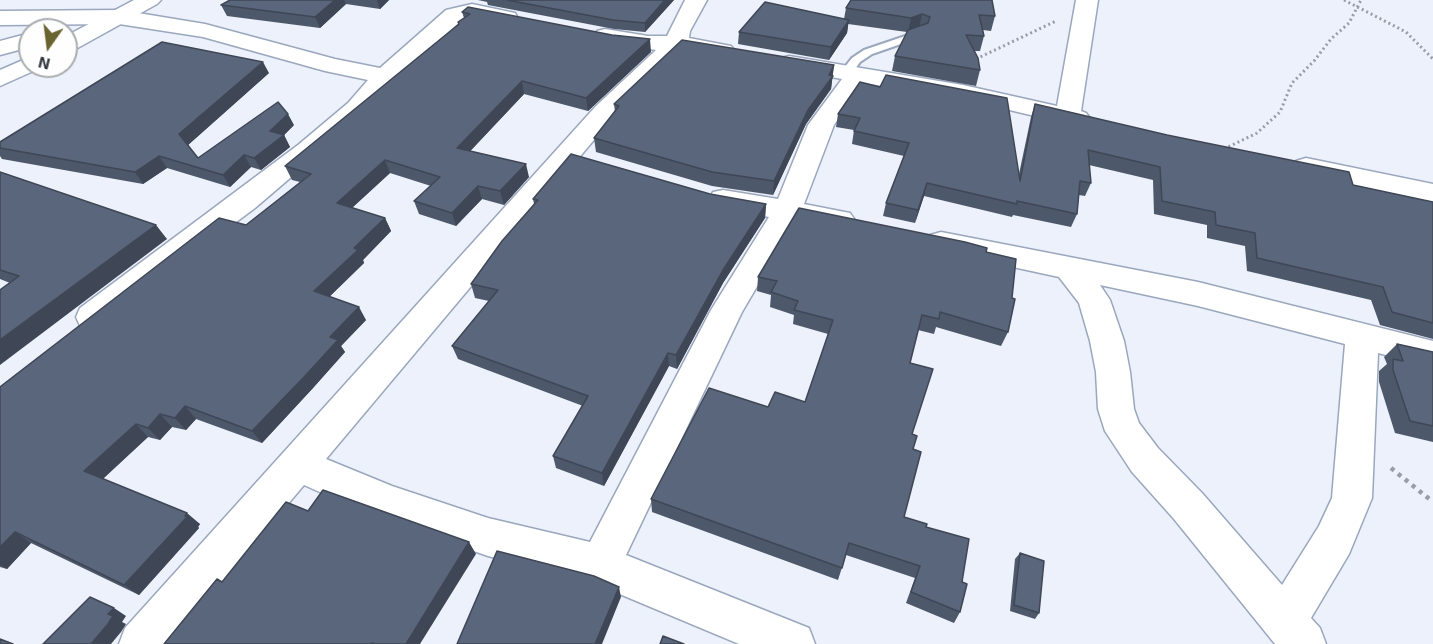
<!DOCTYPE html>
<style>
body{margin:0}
#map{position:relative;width:1433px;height:644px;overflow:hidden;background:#ecf1fb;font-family:"Exo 2",sans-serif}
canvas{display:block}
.north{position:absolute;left:18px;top:18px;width:60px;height:60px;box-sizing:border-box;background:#fefefe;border:2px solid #aaadb0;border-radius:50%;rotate:194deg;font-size:16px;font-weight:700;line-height:24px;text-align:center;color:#2d333c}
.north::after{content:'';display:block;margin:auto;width:21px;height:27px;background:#6a6431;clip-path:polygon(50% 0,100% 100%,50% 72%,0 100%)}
</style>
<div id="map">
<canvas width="1433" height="644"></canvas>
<div class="north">N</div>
</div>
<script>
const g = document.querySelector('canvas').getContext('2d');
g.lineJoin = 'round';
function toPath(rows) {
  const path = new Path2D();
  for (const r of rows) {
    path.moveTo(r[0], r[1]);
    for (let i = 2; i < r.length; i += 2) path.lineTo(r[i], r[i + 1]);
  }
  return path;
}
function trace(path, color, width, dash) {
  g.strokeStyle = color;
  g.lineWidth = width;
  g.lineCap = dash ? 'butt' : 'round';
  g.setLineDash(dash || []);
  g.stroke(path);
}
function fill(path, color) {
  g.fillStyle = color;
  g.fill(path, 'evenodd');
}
const service = toPath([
 [920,31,926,34,924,36,872,54,860,62,850,76,842,76,840,73,852,58,864,50,920,31]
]);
const minor = toPath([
 [685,0,707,0,690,31,689,38,731,46,735,51,731,56,723,58,682,51,614,116,326,459,392,486,488,518,590,542,711,310,769,217,713,206,709,199,713,192,723,190,778,199,808,125,842,79,781,68,777,63,781,58,789,56,963,85,1057,106,1076,0,1098,0,1081,111,1086,113,1090,118,1086,123,1077,126,963,99,864,83,834,125,804,204,850,213,855,220,850,227,840,230,795,222,742,312,626,555,809,628,815,644,739,644,598,585,488,556,371,515,304,485,170,644,119,644,125,628,596,106,656,50,597,41,594,36,597,31,605,29,648,36,667,36,685,0],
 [472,4,515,13,518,18,515,23,507,25,472,17,462,20,393,81,366,113,255,208,180,264,104,326,92,329,80,326,76,317,80,308,298,145,348,103,368,80,325,71,203,37,119,24,0,25,0,11,120,10,205,24,335,59,380,68,446,10,472,4],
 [30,33,30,47,0,55,0,41,30,33],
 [1306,158,1433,184,1433,202,1296,173,1292,167,1296,161,1306,158],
 [941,232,1198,282,1433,341,1433,367,1378,353,1372,498,1349,554,1311,618,1320,628,1326,644,1275,644,1174,519,1132,472,1105,431,1098,409,1096,372,1090,341,1079,303,1059,277,930,249,926,242,930,235,941,232],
 [1100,285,1198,306,1345,344,1332,498,1319,526,1282,585,1202,493,1158,448,1139,423,1134,409,1130,372,1124,341,1110,300,1100,285]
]);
const secondary = toPath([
 [134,0,161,0,157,4,74,50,66,52,66,36,134,0],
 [30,57,30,66,40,66,38,69,0,86,0,70,30,57]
]);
trace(service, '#9aa7bd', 4);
trace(minor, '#9aa7bd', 3);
trace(secondary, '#9aa7bd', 3);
trace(toPath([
 [1344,0,1406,32,1433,59],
 [976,59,1056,21],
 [1224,149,1257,133,1280,112,1292,83,1314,61,1331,39,1349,23,1361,0]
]), '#989ea7', 3, [2, 3]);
trace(toPath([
 [1391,468,1433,502]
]), '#989ea7', 4.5, [4, 5]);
fill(service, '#fff');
fill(minor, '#fff');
fill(secondary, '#fff');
fill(toPath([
 [230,0,389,0,380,9,346,4,320,28,227,16,221,5],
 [478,0,674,0,645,32,614,29,488,5,487,2],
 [846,8,995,16,991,31,983,30,984,36,980,51,974,51,980,70,976,86,892,71,895,56,907,32,848,24,847,33,829,60,738,44,739,32,844,19],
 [462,12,651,52,588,111,524,94,470,151,529,177,504,205,482,199,456,226,419,214,414,201,431,186,390,173,352,208,385,218,391,231,363,260,364,263,329,297,366,320,341,346,345,352,313,388,262,443,196,419,186,430,172,427,160,440,148,437,103,479,200,524,198,527,199,528,139,595,31,543,7,569,0,567,0,387,246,225,300,182,292,180,285,166,458,25,458,22,464,18],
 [834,65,831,89,806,124,773,195,712,186,596,152,594,138,615,112,614,104],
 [269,73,188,145,198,158,294,125,284,135,290,147,261,170,251,167,230,187,167,168,143,184,2,159,0,156,0,142],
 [860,82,1019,174,1031,117,1035,104,1353,185,1433,202,1433,339,1380,325,1371,300,1247,271,1245,246,1207,238,1207,225,1154,214,1153,180,1089,165,1091,183,1085,196,1079,195,1077,214,1071,227,1013,215,1012,217,924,196,915,223,883,216,886,203,904,156,852,144,854,130,836,127,838,114],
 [0,172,167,239,10,283,0,279],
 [710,194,766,204,765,218,723,283,677,369,669,366,604,486,556,468,553,456,583,406,458,359,452,346,489,301,475,298,471,284,534,204,533,199],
 [986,252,1008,332,1001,346,936,327,934,334,918,330,910,363,913,449,904,517,926,527,962,582,960,612,954,623,906,603,915,578,846,555,838,580,652,512,651,499,768,407,805,402,828,334,793,324,794,315,770,307,771,295,757,291,758,277],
 [1397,344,1433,352,1433,442,1395,433,1379,382,1379,371,1387,364,1384,357],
 [1020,553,1039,613,1035,619,1010,611,1015,559]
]), '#4d586a');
fill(toPath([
 [335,0,344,0,346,4,320,28,315,17],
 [377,0,389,0,380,9],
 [665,0,674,0,645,32,645,23],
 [922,14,919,29,908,33,911,18],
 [849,20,847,33,829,60,831,47],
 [650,39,651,52,588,111,586,98],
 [263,62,269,73,187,146,179,134],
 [834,65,831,89,806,124,773,195,774,181,808,110,829,75],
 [522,81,524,94,461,161,457,148],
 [288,114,294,125,284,135,290,147,261,170,254,158,270,131],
 [244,155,251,167,230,187,223,175],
 [159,156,167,168,143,184,135,172],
 [385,160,390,173,343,216,337,203],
 [526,164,529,177,504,205,500,191],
 [927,183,924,196,915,223,918,210],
 [478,186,482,199,456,226,452,213],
 [766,204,765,218,723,283,677,369,676,355,723,270],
 [385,218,391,231,363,260,364,263,322,304,314,291,354,248],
 [156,225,167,239,0,365,0,340],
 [359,307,366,320,341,346,345,352,313,388,262,443,252,431,330,337],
 [668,353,669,366,604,486,602,473],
 [185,406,196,419,186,430,175,418],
 [160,414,172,427,160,440,148,428],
 [136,424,148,437,98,483,84,471],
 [187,513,200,524,198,527,199,528,139,595,124,585],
 [15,532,31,543,7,569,0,565,0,547],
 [469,542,476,554,420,644,406,644],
 [619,587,621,597,602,644,595,644],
 [114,608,126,616,122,622,126,624,121,632,111,644,91,644,108,614]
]), '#3f4756');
const building = toPath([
 [230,0,335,0,315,17,221,5,230,0],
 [507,0,665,0,645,23,613,20,507,0],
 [851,0,992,0,995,16,979,15,984,36,966,35,978,58,980,70,895,56,908,30,928,23,930,17,922,14,911,18,846,8,851,0],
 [765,2,849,20,831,47,739,32,765,2],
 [468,7,612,35,650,39,586,98,522,81,457,148,526,164,500,191,478,186,452,213,414,201,440,177,385,160,337,203,385,218,354,248,358,250,314,291,359,307,330,337,338,340,305,376,252,431,185,406,175,418,160,414,148,428,136,424,84,471,187,513,185,516,187,517,124,585,15,532,0,547,0,387,219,218,246,225,311,174,285,166,459,24,458,22,470,14,462,12,468,7],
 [682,40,834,65,829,75,833,76,808,110,774,181,712,172,594,138,619,106,614,104,682,40],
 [162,42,263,62,179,134,198,158,278,102,288,114,270,131,284,135,254,158,244,155,223,175,159,156,135,172,0,148,0,142,162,42],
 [886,75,1007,98,1020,181,1035,104,1167,135,1349,172,1353,185,1433,202,1433,323,1392,312,1383,287,1257,258,1255,233,1216,225,1215,212,1162,201,1160,167,1088,150,1091,183,1080,181,1077,214,1017,201,1017,204,927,183,918,210,886,203,909,143,854,131,860,118,838,114,860,82,880,87,886,75],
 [571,154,710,194,766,204,723,270,676,355,668,353,602,473,553,456,588,396,452,346,498,290,471,284,502,241,538,200,533,199,571,154],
 [0,172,156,225,0,340,0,290,19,276,0,270,0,172],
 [799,208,965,242,987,248,986,252,1016,259,1012,298,1015,299,1008,332,940,312,939,319,922,315,910,363,933,369,912,434,917,436,913,449,921,452,904,517,927,524,926,527,969,539,962,582,967,584,960,612,911,592,920,566,849,543,842,568,651,499,709,388,768,407,775,392,805,402,833,320,794,310,798,301,771,292,777,281,758,277,799,208],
 [1397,344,1433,352,1433,426,1410,421,1393,370,1393,359,1403,361,1397,344],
 [323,490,469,542,406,644,375,644,372,643,371,644,164,644,217,579,222,582,286,502,308,511,323,490],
 [497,551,594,576,619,587,595,644,457,644,497,551],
 [1020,553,1044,561,1039,613,1014,605,1020,553],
 [90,597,114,608,108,614,113,616,108,624,91,644,43,644,90,597],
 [663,636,684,644,660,644,663,636],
 [0,639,13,644,0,644,0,639]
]);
fill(building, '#5a667b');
trace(building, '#3f4756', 1.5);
</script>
